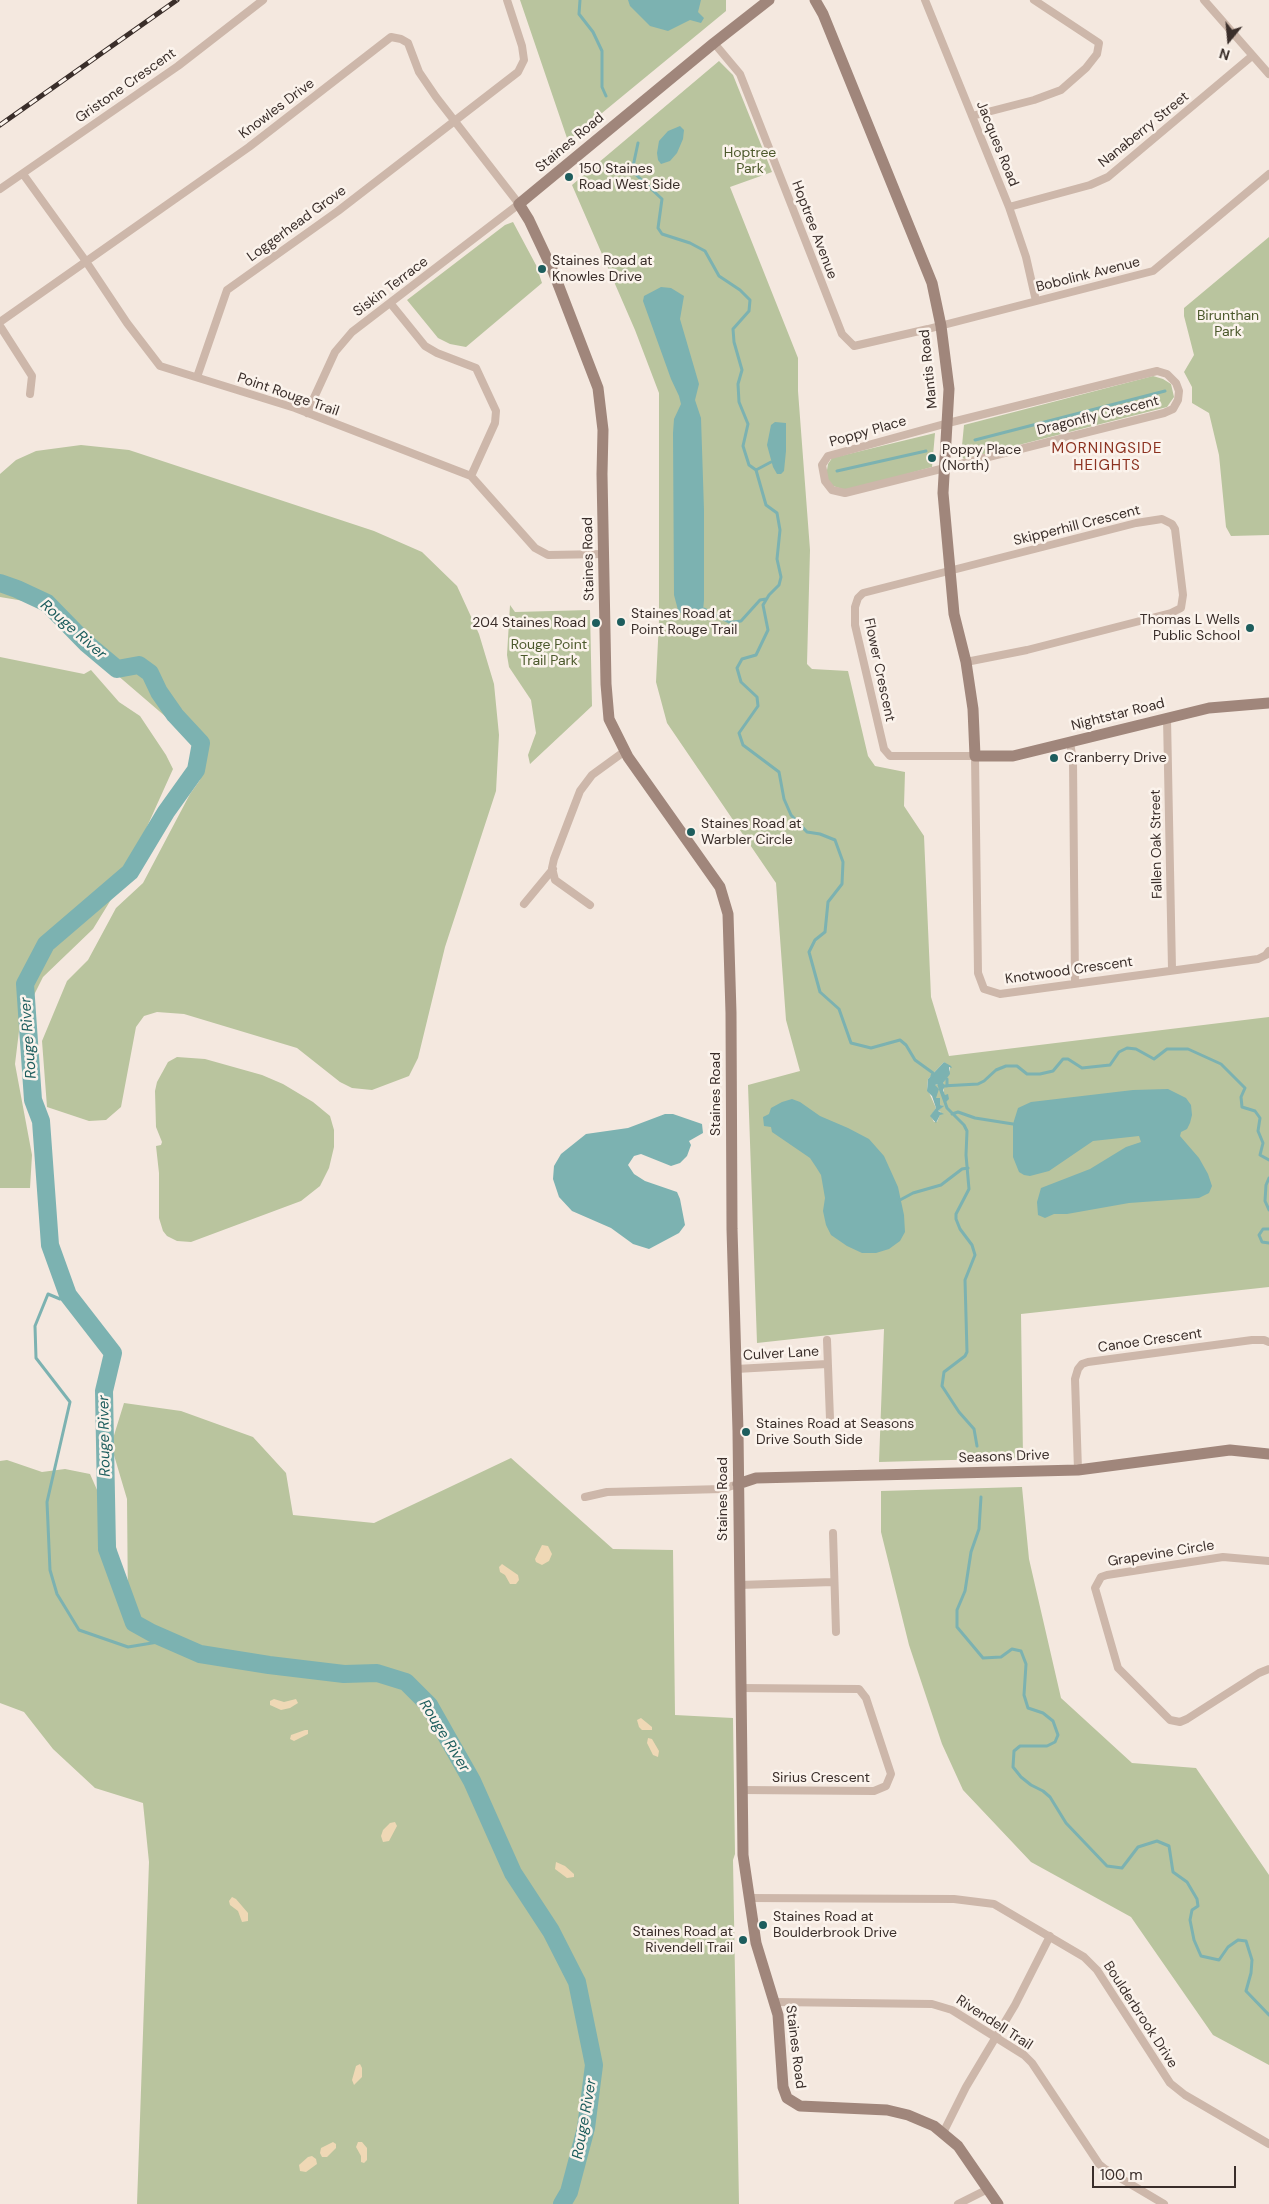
<!DOCTYPE html>
<style>
body{margin:0}
#map{position:relative;width:1269px;height:2204px;overflow:hidden;background:#f4e8df;font-family:"DM Sans",sans-serif}
canvas{display:block}
.north{position:absolute;left:1204px;top:15px;width:50px;height:50px;-webkit-text-stroke:4px #fbf3ec;paint-order:stroke;rotate:197deg;font-size:14px;font-weight:700;line-height:20px;text-align:center;color:#3a2e2a}
.north::after{content:'';display:block;margin:auto;width:18px;height:22px;background:#3a2e2a;clip-path:polygon(50% 0,100% 100%,50% 72%,0 100%)}
.scale{position:absolute;left:1092px;top:2166px;width:144px;height:22px;box-sizing:border-box;border:2px solid #3a2e2a;border-top:0;padding-left:6px;font-size:15px;line-height:18px;white-space:nowrap;color:#3a2e2a;-webkit-text-stroke:4px #fbf3ec;paint-order:stroke}
</style>
<div id="map">
<canvas width="1269" height="2204"></canvas>
<div class="north">N</div>
<div class="scale">100 m</div>
</div>
<script>
const g = document.querySelector('canvas').getContext('2d');
g.lineJoin = 'round';
function fill(path, color) {
  g.fillStyle = color;
  g.fill(path, 'evenodd');
}
function toPath(rows) {
  const path = new Path2D();
  for (const r of rows) {
    path.moveTo(r[0], r[1]);
    for (let i = 2; i < r.length; i += 2) path.lineTo(r[i], r[i + 1]);
  }
  return path;
}
function trace(path, color, width, dash) {
  g.strokeStyle = color;
  g.lineWidth = width;
  g.lineCap = dash ? 'butt' : 'round';
  g.setLineDash(dash || []);
  g.stroke(path);
}
function drawText(font, color, halo, rows, align = 'center') {
  g.font = font + ' "DM Sans",sans-serif';
  g.lineWidth = 5;
  g.setLineDash([]);
  g.textBaseline = 'middle';
  g.strokeStyle = halo;
  g.fillStyle = color;
  for (const [text, x, y, turn = 0] of rows) {
    g.save();
    g.translate(x, y);
    g.rotate((+turn || 0) * Math.PI / 180);
    g.textAlign = isNaN(turn) ? turn : align;
    if (halo) g.strokeText(text, 0, 0);
    g.fillText(text, 0, 0);
    g.restore();
  }
}
fill(toPath([
 [520,0,726,0,726,11,568,141],
 [719,61,733,75,772,172,730,187,798,358,798,391,810,550,807,664,812,669,848,671,868,756,875,766,905,772,904,806,924,836,931,997,949,1056,1269,1017,1269,1287,1021,1314,1023,1458,879,1462,884,1329,757,1343,748,1085,800,1071,786,1020,776,883,667,723,656,682,659,621,659,393,635,330,572,185],
 [944,1062,950,1067,950,1070,943,1083,945,1102,940,1086,938,1084,935,1085,936,1098,940,1105,943,1106,938,1111,941,1112,937,1122,934,1122,931,1116,936,1108,927,1088,928,1079],
 [513,222,536,265,542,283,466,347,450,344,438,338,407,300,505,225],
 [1269,237,1269,535,1231,536,1226,527,1219,455,1209,413,1192,403,1192,387,1184,372,1194,355,1184,316,1184,308],
 [1153,376,1163,379,1171,384,1174,397,1167,407,964,459,961,456,964,425],
 [935,433,932,467,852,489,842,489,830,485,826,476,828,464,832,458],
 [81,445,129,450,374,531,422,552,457,586,479,634,494,684,499,735,496,791,445,947,418,1058,409,1076,372,1090,352,1088,340,1082,297,1048,184,1014,157,1012,144,1016,136,1027,121,1107,106,1120,89,1121,47,1107,42,1041,67,981,88,960,116,908,143,883,190,794,200,780,202,769,199,752,185,730,166,717,109,668,60,618,24,601,0,597,0,474,16,460,36,451],
 [510,605,515,612,590,610,592,706,530,764,528,755,536,733,531,700,509,667,507,655],
 [0,657,84,674,91,670,119,702,140,716,166,755,173,769,123,880,93,929,43,977,20,1023,15,1064,32,1155,30,1188,0,1188],
 [177,1057,205,1059,262,1075,283,1084,313,1102,330,1116,334,1130,334,1147,329,1168,320,1186,301,1201,191,1242,177,1241,167,1236,163,1231,159,1218,159,1173,156,1146,161,1145,162,1142,156,1127,155,1091,157,1082,168,1062],
 [124,1403,181,1411,253,1437,286,1473,293,1515,374,1523,511,1458,613,1549,673,1550,675,1715,733,1718,735,1854,733,1860,739,2204,137,2204,149,1862,143,1803,95,1788,53,1749,24,1712,0,1703,0,1461,7,1460,42,1472,65,1469,90,1474,113,1526,121,1580,128,1609,127,1499,111,1445],
 [1022,1487,1029,1559,1061,1698,1132,1763,1196,1768,1269,1875,1269,2065,1213,2035,1131,1917,1031,1862,963,1790,942,1744,909,1645,881,1532,881,1491]
]), '#b9c49e');
fill(toPath([
 [542,1545,548,1546,552,1554,549,1561,542,1565,536,1562,535,1559],
 [502,1564,518,1575,519,1580,516,1584,510,1584,505,1575,500,1572,499,1567],
 [274,1699,284,1702,296,1699,298,1703,290,1708,281,1710,270,1705,270,1701],
 [641,1718,652,1727,652,1730,642,1730,639,1727,637,1720],
 [305,1730,308,1730,308,1734,294,1741,290,1739,291,1735],
 [648,1738,652,1739,659,1751,658,1757,653,1755,647,1743],
 [395,1822,397,1826,389,1841,383,1842,381,1836,383,1830,390,1823],
 [556,1862,565,1866,574,1874,574,1877,567,1878,555,1869],
 [232,1897,236,1899,248,1913,248,1921,242,1922,238,1911,230,1905,229,1901],
 [360,2064,362,2068,362,2077,354,2085,352,2080,356,2066],
 [333,2142,336,2144,336,2148,327,2157,322,2157,320,2153,321,2148],
 [358,2142,362,2142,367,2148,367,2160,364,2163,361,2162,361,2156,356,2147],
 [312,2156,316,2159,317,2164,306,2172,300,2171,299,2165,308,2157]
]), '#efd8b5');
fill(toPath([
 [628,0,701,0,698,12,704,18,701,23,690,20,668,31,650,26,630,6],
 [680,126,684,130,683,139,677,153,670,161,661,164,658,160,657,153,659,141,668,131],
 [661,287,671,288,684,296,680,319,699,384,695,400,701,418,704,510,704,600,703,611,698,617,690,618,682,615,678,610,674,595,673,433,674,419,681,404,679,396,671,379,643,301,644,296],
 [775,422,786,423,786,451,784,471,781,474,777,474,773,467,767,445,771,425],
 [944,1062,951,1066,952,1068,949,1067,950,1074,943,1083,945,1086,943,1090,945,1095,948,1094,949,1099,945,1103,940,1086,938,1084,935,1085,939,1089,936,1098,940,1098,940,1105,944,1106,938,1111,944,1114,940,1115,936,1123,930,1116,936,1108,932,1096,927,1091,928,1079],
 [1168,1089,1186,1098,1191,1105,1192,1115,1190,1123,1187,1129,1181,1132,1180,1136,1199,1158,1208,1174,1212,1186,1209,1193,1199,1198,1129,1203,1067,1214,1054,1214,1045,1218,1038,1215,1037,1202,1041,1188,1090,1169,1126,1147,1141,1142,1139,1136,1093,1141,1049,1171,1030,1176,1024,1175,1019,1172,1013,1157,1013,1124,1018,1108,1031,1102,1133,1090],
 [792,1099,800,1102,820,1116,848,1128,869,1139,884,1156,898,1187,904,1215,905,1232,900,1241,889,1249,876,1253,862,1253,847,1246,831,1235,826,1225,823,1211,825,1198,821,1175,816,1167,810,1158,772,1132,771,1127,764,1126,763,1117,769,1114,771,1108,782,1102],
 [665,1114,673,1114,702,1124,703,1133,689,1141,691,1145,687,1156,680,1163,671,1166,641,1154,634,1156,628,1165,634,1174,645,1181,677,1192,680,1199,685,1225,679,1233,649,1249,633,1244,611,1228,572,1211,559,1197,553,1179,554,1166,561,1154,586,1134,628,1128]
]), '#7cb2b1');
trace(toPath([
 [580,0,579,14,593,32,602,51,602,87,606,96],
 [638,143,632,171,662,199,658,228,662,234,690,243,705,251,719,276,740,290,750,300,749,311,733,329,734,342,742,370,738,384,739,402,748,424,743,446,749,465,756,470,766,505,777,513,780,530,777,559,781,577,779,585,769,595,763,605,768,630,756,655,742,659,737,668,741,682,757,697,758,706,739,733,743,745,779,772,784,799,791,815,807,832,820,834,835,840,843,862,842,884,828,902,825,932,815,940,809,952,820,992,839,1009,851,1043,871,1048,900,1040,906,1045,915,1060,933,1073,932,1076],
 [975,440,1165,391],
 [756,470,771,462],
 [837,471,926,451],
 [704,609,729,622,734,622,741,621,760,600,766,599],
 [947,1079,947,1086],
 [939,1085,947,1108,964,1125,967,1131,966,1155,969,1189,956,1214,956,1219,960,1229,972,1245,975,1255,965,1280,967,1352,965,1356,944,1372,942,1386,959,1412,974,1429,977,1446],
 [942,1086,978,1084,984,1081,996,1070,1006,1066,1017,1066,1027,1074,1040,1074,1053,1071,1063,1059,1068,1059,1082,1068,1110,1065,1119,1052,1127,1048,1136,1049,1154,1059,1167,1049,1188,1049,1221,1064,1245,1088,1241,1097,1242,1107,1255,1111,1260,1118,1258,1131,1263,1143,1260,1155,1269,1160],
 [952,1114,958,1112,975,1118,1013,1124],
 [1269,1178,1266,1185,1265,1201,1269,1210],
 [900,1200,913,1193,941,1185,962,1169,968,1168],
 [1269,1229,1263,1229,1259,1235,1262,1242,1269,1243],
 [60,1299,48,1294,35,1326,36,1358,70,1402,47,1502,50,1570,57,1594,79,1630,128,1647,158,1642],
 [981,1497,979,1529,971,1552,965,1591,957,1610,957,1627,983,1658,1001,1657,1012,1649,1021,1651,1026,1664,1024,1695,1028,1708,1043,1713,1053,1721,1058,1735,1055,1742,1047,1746,1020,1746,1014,1751,1013,1767,1021,1777,1031,1785,1043,1791,1050,1797,1066,1823,1107,1866,1122,1868,1138,1847,1157,1841,1169,1846,1173,1872,1187,1882,1197,1899,1198,1906,1192,1910,1190,1920,1194,1940,1201,1956,1219,1960,1228,1947,1238,1940,1246,1941,1252,1960,1251,1973,1246,1991,1269,2015]
]), '#7cb2b1', 3);
trace(toPath([
 [0,583,17,589,47,603,86,643,117,669,139,665,150,673,159,692,175,715,201,743,196,770,166,812,130,872,46,944,25,984,33,1100,41,1121,50,1245,68,1295,113,1353,104,1391,107,1549,134,1623,152,1633,200,1654,269,1665,344,1674,377,1673,406,1682,429,1705,472,1781,513,1873,551,1931,577,1982,594,2065,586,2128,569,2192,562,2204]
]), '#7cb2b1', 18);
trace(toPath([
 [925,0,1009,207,1026,257,1036,301],
 [1204,0,1269,74],
 [714,43,740,74,842,334,854,346,928,329,1153,271,1269,174],
 [972,116,1034,100,1061,90,1086,68,1097,54,1099,43,1034,0],
 [23,174,85,260,127,323,160,366,295,408,471,476,535,548,548,555,604,554],
 [0,189,178,66,263,0],
 [1009,207,1090,185,1108,177,1252,56],
 [391,304,425,346,437,353,476,368,496,411,495,423,471,476],
 [0,322,249,147,391,37,401,39,408,43,419,72,436,97,519,204,352,332,335,352,307,413],
 [0,326,32,376,30,394],
 [1157,371,1167,374,1176,383,1179,391,1178,400,1173,409,1164,413,845,493,832,490,825,481,822,465,828,456,948,423,1157,371],
 [197,377,227,290,338,211,518,72,524,60,522,46,507,0],
 [966,662,1027,650,1171,613,1181,608,1183,595,1175,529,1172,524,1162,519,1136,523,863,593,858,598,855,607,855,625,884,749,890,756,975,756,978,973,984,989,1000,994,1258,959,1266,955,1269,951],
 [1167,718,1172,969],
 [1070,742,1073,761,1075,983],
 [524,904,553,869],
 [590,905,555,880,552,868,554,859,580,791,592,775,625,751],
 [827,1340,830,1419],
 [736,1369,827,1364],
 [1078,1470,1075,1379,1078,1369,1082,1364,1088,1362,1252,1340,1264,1340,1269,1342],
 [585,1497,607,1492,722,1489,738,1484],
 [833,1533,836,1632],
 [1269,1561,1223,1557,1107,1575,1101,1577,1095,1588,1118,1668,1170,1720,1180,1722,1187,1719,1259,1673,1269,1669],
 [739,1585,833,1582],
 [740,1688,859,1689,866,1698,891,1774,886,1786,874,1791,742,1790],
 [749,1898,954,1899,994,1904,1084,1957,1097,1970,1170,2083,1185,2095,1269,2144],
 [775,2002,932,2004,952,2010,1024,2055,1032,2063,1099,2164,1105,2169,1164,2204],
 [943,2133,966,2087,1015,2005,1050,1936],
 [958,2204,988,2189]
]), '#cdb7aa', 8);
trace(toPath([
 [769,0,714,43,519,204,529,220,553,271,598,388,603,430,602,474,606,684,609,719,628,757,720,887,728,914,731,1013,732,1229,738,1431,743,1855,756,1943,778,2015,783,2087,787,2098,800,2106,887,2110,908,2115,934,2126,958,2146,998,2204],
 [815,0,823,14,932,283,941,326,949,389,943,493,954,614,966,662,973,709,975,756,1013,756,1209,708,1269,703],
 [738,1484,756,1478,1078,1470,1230,1450,1269,1454]
]), '#a0867b', 11);
const rail = toPath([
 [0,125,177,0]
]);
trace(rail, '#3a2e2a', 5);
trace(rail, '#fbf3ec', 3, [9]);
for (const [x, y, r, color] of [
 [569,177,5,"#1d5d5d"],
 [542,269,5,"#1d5d5d"],
 [932,458,5,"#1d5d5d"],
 [621,622,5,"#1d5d5d"],
 [596,623,5,"#1d5d5d"],
 [1250,628,5,"#1d5d5d"],
 [1054,758,5,"#1d5d5d"],
 [691,832,5,"#1d5d5d"],
 [746,1432,5,"#1d5d5d"],
 [763,1925,5,"#1d5d5d"],
 [743,1940,5,"#1d5d5d"]
]) {
  const dot = new Path2D();
  dot.arc(x, y, r, 0, 2 * Math.PI);
  g.fillStyle = color;
  g.fill(dot);
  trace(dot, '#fbf3ec', 2);
}
drawText('14px', '#3a2e2a', '#fbf3ec', [
 ["Gristone Crescent",126,86,-35],
 ["Knowles Drive",277,109,-37],
 ["Nanaberry Street",1144,130,-39],
 ["Staines Road",570,143,-40],
 ["Jacques Road",997,144,68],
 ["Loggerhead Grove",297,224,-36],
 ["Hoptree Avenue",814,230,69],
 ["Bobolink Avenue",1088,275,-14],
 ["Siskin Terrace",391,287,-37],
 ["Mantis Road",929,369,-96],
 ["Point Rouge Trail",288,395,19],
 ["Dragonfly Crescent",1098,416,-14],
 ["Poppy Place",868,432,-16],
 ["Skipperhill Crescent",1077,526,-14],
 ["Staines Road",589,559,-91],
 ["Flower Crescent",879,670,78],
 ["Nightstar Road",1118,715,-14],
 ["Fallen Oak Street",1157,844,-91],
 ["Knotwood Crescent",1069,971,-8],
 ["Staines Road",716,1094,-90],
 ["Canoe Crescent",1150,1341,-8],
 ["Culver Lane",781,1354,-3],
 ["Seasons Drive",1004,1457,-2],
 ["Staines Road",723,1499,-90],
 ["Grapevine Circle",1161,1554,-9],
 ["Sirius Crescent",821,1778],
 ["Boulderbrook Drive",1140,2015,57],
 ["Rivendell Trail",994,2023,33],
 ["Staines Road",795,2047,83]
]);
drawText('14px', '#4c592c', '#fbf3ec', [
 ["Hoptree",750,153],
 ["Park",750,169],
 ["Birunthan",1228,316],
 ["Park",1228,332],
 ["Rouge Point",549,645],
 ["Trail Park",549,661]
]);
drawText('14px', '#3a2e2a', '#fbf3ec', [
 ["150 Staines",579,169],
 ["Road West Side",579,185],
 ["Staines Road at",552,261],
 ["Knowles Drive",552,277],
 ["Poppy Place",942,450],
 ["(North)",942,466],
 ["Staines Road at",631,614],
 ["Point Rouge Trail",631,630],
 ["Thomas L Wells",1240,620,"right"],
 ["Public School",1240,636,"right"],
 ["204 Staines Road",586,623,"right"],
 ["Cranberry Drive",1064,758],
 ["Staines Road at",701,824],
 ["Warbler Circle",701,840],
 ["Staines Road at Seasons",756,1424],
 ["Drive South Side",756,1440],
 ["Staines Road at",773,1917],
 ["Boulderbrook Drive",773,1933],
 ["Staines Road at",733,1932,"right"],
 ["Rivendell Trail",733,1948,"right"]
], 'left');
g.letterSpacing = '1px';
drawText('15px', '#8c3220', '#fbf3ec', [
 ["MORNINGSIDE",1107,449],
 ["HEIGHTS",1107,466]
]);
g.letterSpacing = '0px';
drawText('italic 15px', '#1d5d5d', '#fbf3ec', [
 ["Rouge River",73,630,41],
 ["Rouge River",29,1038,-94],
 ["Rouge River",105,1436,-91],
 ["Rouge River",444,1736,58],
 ["Rouge River",585,2119,-80]
]);
</script>
